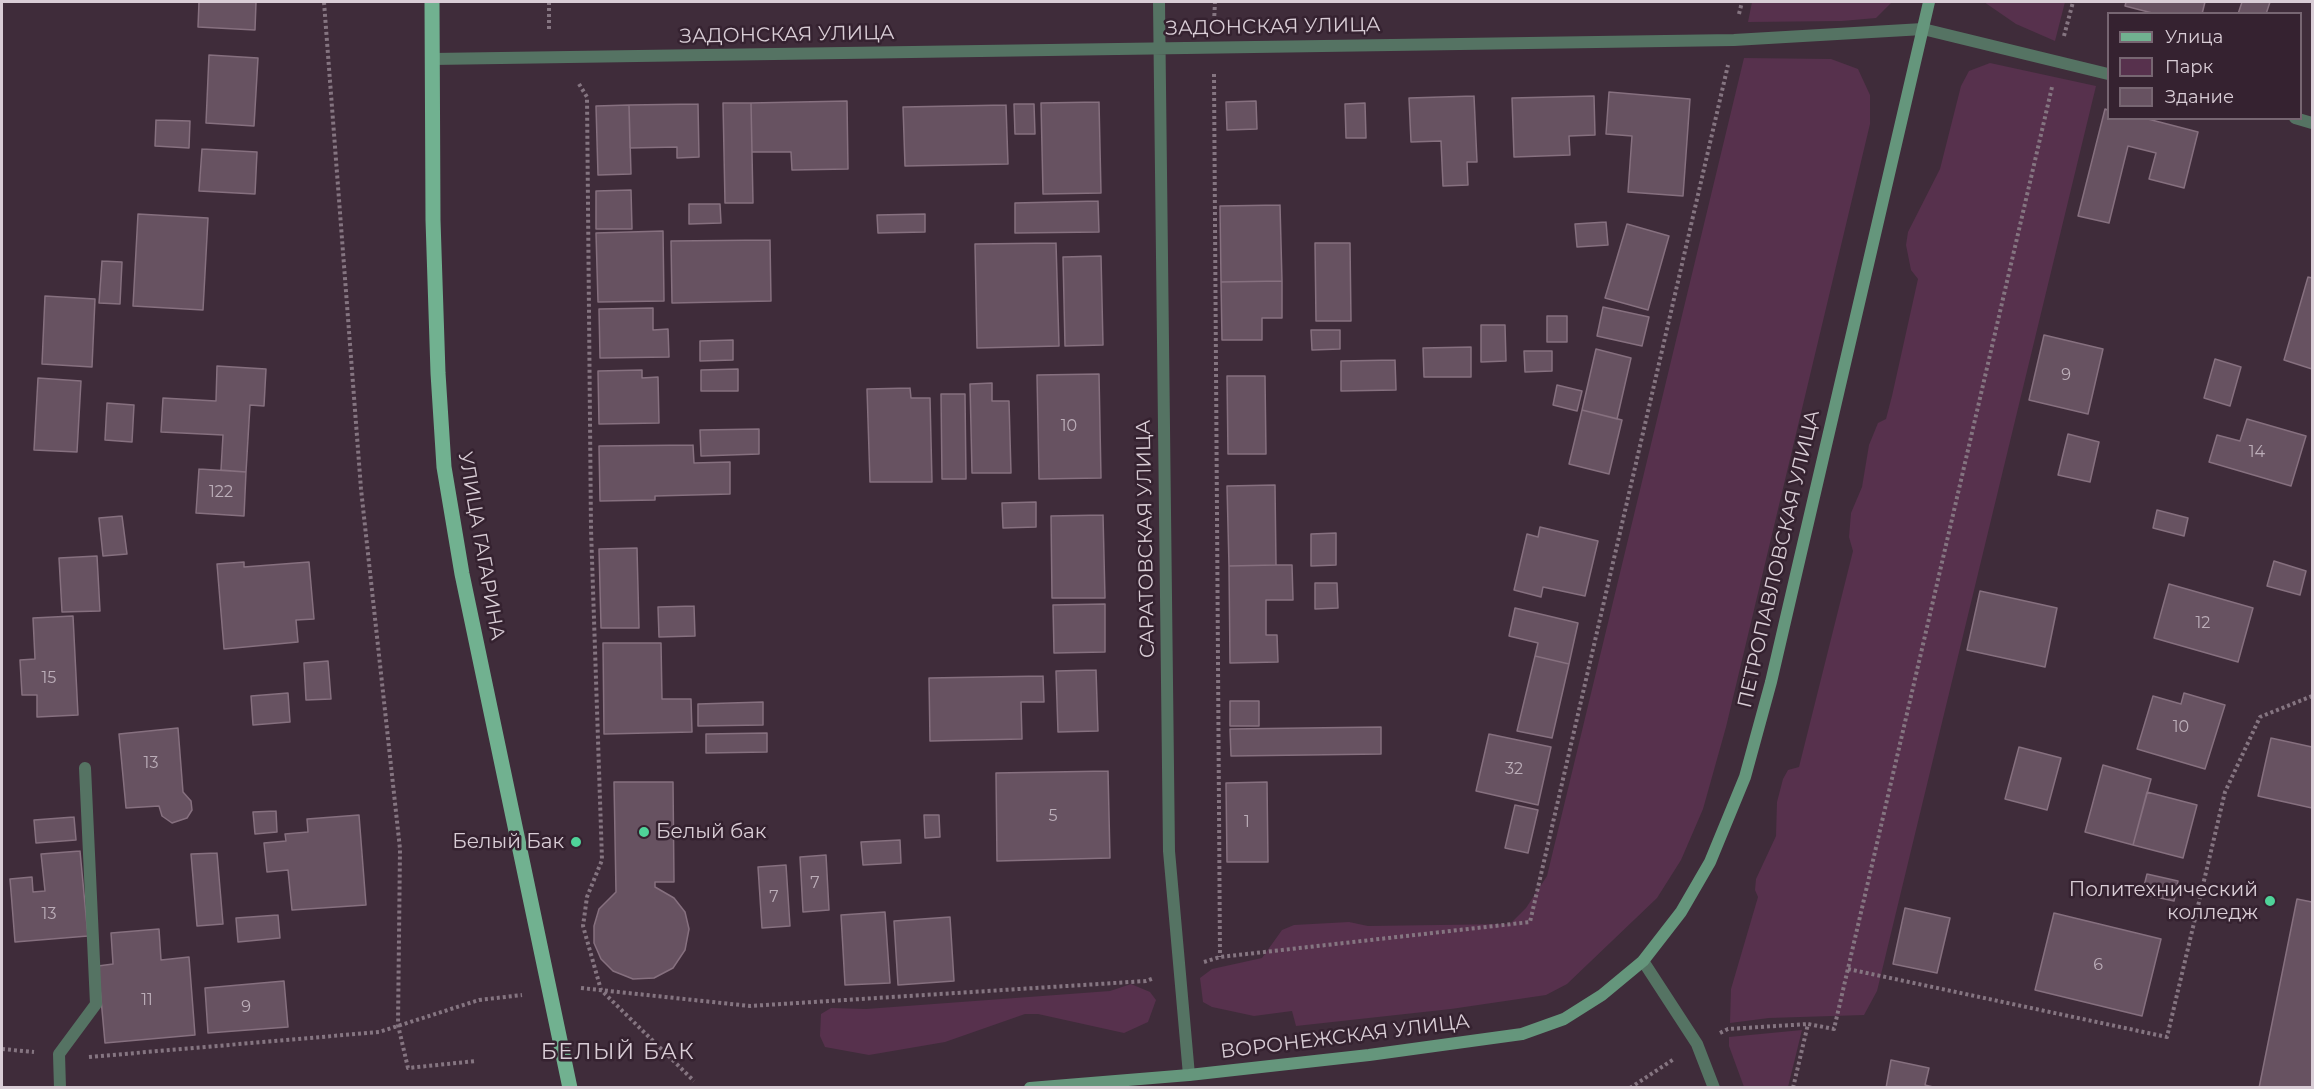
<!DOCTYPE html>
<meta charset="utf-8">
<style>
body{margin:0}
#map{position:relative;width:2314px;height:1089px;overflow:hidden;background:#3f2c3a;font-family:Montserrat,sans-serif}
canvas{display:block}
.frame{position:absolute;inset:0;border:3px solid #d9cdd6;pointer-events:none}
.legend{position:absolute;left:2107px;top:12px;width:195px;height:108px;box-sizing:border-box;background:#352230;border:2px solid #776672;margin:0;padding:8px 10px;list-style:none;font-size:18px;color:#d9cdd6}
.legend li{display:flex;align-items:center;gap:12px;height:30px}
.legend b{width:30px;border:2px solid #776672}
</style>
<div id="map">
<canvas width="2314" height="1089"></canvas>
<div class="frame"></div>
<ul class="legend">
<li><b style="height:8px;background:#71b190"></b>Улица</li>
<li><b style="height:16px;background:#57314d"></b>Парк</li>
<li><b style="height:16px;background:#675261"></b>Здание</li>
</ul>
</div>
<script>
const g = document.querySelector('canvas').getContext('2d');
g.lineJoin = 'round';
function fill(path, color) {
  g.fillStyle = color;
  g.fill(path, 'evenodd');
}
function toPath(rows) {
  const path = new Path2D();
  for (const r of rows) {
    path.moveTo(r[0], r[1]);
    for (let i = 2; i < r.length; i += 2) path.lineTo(r[i], r[i + 1]);
  }
  return path;
}
function trace(path, color, width, dash) {
  g.strokeStyle = color;
  g.lineWidth = width;
  g.lineCap = dash ? 'butt' : 'round';
  g.setLineDash(dash || []);
  g.stroke(path);
}
function drawText(font, color, halo, rows, align = 'center') {
  g.font = font + ' Montserrat,sans-serif';
  g.lineWidth = 5;
  g.setLineDash([]);
  g.textBaseline = 'middle';
  g.strokeStyle = halo;
  g.fillStyle = color;
  for (const [text, x, y, turn = 0] of rows) {
    g.save();
    g.translate(x, y);
    g.rotate((+turn || 0) * Math.PI / 180);
    g.textAlign = isNaN(turn) ? turn : align;
    if (halo) g.strokeText(text, 0, 0);
    g.fillText(text, 0, 0);
    g.restore();
  }
}
fill(toPath([
 [1752,2,1892,2,1876,18,1842,21,1748,22],
 [1984,2,2065,2,2055,41,2016,24],
 [1744,58,1831,59,1858,69,1870,95,1870,124,1726,727,1703,809,1681,860,1657,898,1567,984,1546,995,1451,1009,1296,1026,1292,1011,1254,1016,1212,1007,1203,1002,1200,978,1212,969,1262,958,1282,930,1294,925,1349,922,1368,926,1510,924,1526,908,1547,876],
 [1990,63,2096,86,1877,991,1864,1015,1769,1018,1730,1023,1731,989,1758,897,1755,890,1756,879,1776,836,1777,802,1783,779,1788,770,1799,767,1853,551,1849,537,1851,513,1862,487,1869,445,1878,423,1886,419,1892,396,1918,279,1911,270,1906,245,1908,232,1940,169,1961,86,1969,71],
 [1131,984,1150,992,1156,1000,1148,1022,1124,1033,1038,1014,1025,1014,945,1042,869,1055,825,1047,820,1036,821,1014,831,1008,866,1009,1110,991],
 [1802,1030,1788,1087,1744,1087,1729,1046,1729,1037]
]), '#57314d');
const building = toPath([
 [199,2,256,2,255,30,198,27,199,2],
 [2126,2,2205,2,2202,14,2156,14,2125,6,2126,2],
 [2242,2,2270,2,2266,14,2238,14,2242,2],
 [209,55,258,58,254,126,206,123,209,55],
 [1609,92,1690,99,1683,196,1628,192,1632,136,1606,134,1609,92],
 [1474,96,1477,162,1467,162,1468,185,1443,186,1441,141,1411,142,1409,98,1474,96],
 [1594,96,1595,135,1569,136,1570,155,1514,157,1512,98,1594,96],
 [847,101,848,169,792,170,791,152,752,152,751,103,847,101],
 [1256,101,1257,129,1227,130,1226,102,1256,101],
 [1099,102,1101,193,1043,194,1041,103,1099,102],
 [723,103,751,103,753,203,725,203,723,103],
 [1365,103,1366,138,1346,138,1345,104,1365,103],
 [698,104,699,157,677,158,677,147,630,148,629,105,698,104],
 [1014,104,1034,104,1035,134,1015,134,1014,104],
 [629,105,631,174,598,175,596,106,629,105],
 [1006,105,1008,164,905,166,903,107,1006,105],
 [2105,109,2108,110,2108,118,2144,118,2198,132,2184,188,2149,179,2156,153,2128,146,2109,223,2078,216,2105,109],
 [156,120,190,121,189,148,155,146,156,120],
 [202,149,257,152,255,194,199,191,202,149],
 [631,190,632,229,596,229,596,191,631,190],
 [1098,201,1099,232,1015,233,1015,203,1098,201],
 [689,204,720,204,721,223,689,224,689,204],
 [1280,205,1282,281,1221,282,1220,206,1280,205],
 [138,214,208,218,203,310,133,306,138,214],
 [925,214,925,232,878,233,877,215,925,214],
 [1606,222,1608,245,1577,247,1575,224,1606,222],
 [1627,224,1669,236,1648,310,1605,298,1627,224],
 [663,231,664,301,598,302,596,233,663,231],
 [770,240,771,301,672,303,671,241,770,240],
 [1056,243,1059,346,977,348,975,244,1056,243],
 [1315,243,1350,243,1351,321,1316,321,1315,243],
 [1101,256,1103,345,1065,346,1063,257,1101,256],
 [102,261,122,262,120,304,99,303,102,261],
 [2308,277,2312,278,2312,369,2284,360,2308,277],
 [1282,281,1282,318,1262,318,1262,340,1222,340,1221,282,1282,281],
 [45,296,95,299,92,367,42,364,45,296],
 [1603,307,1649,317,1642,346,1597,336,1603,307],
 [653,308,653,330,668,329,669,357,600,358,599,309,653,308],
 [1547,316,1567,316,1567,342,1547,342,1547,316],
 [1481,325,1505,325,1506,361,1481,362,1481,325],
 [1311,330,1340,330,1340,349,1312,350,1311,330],
 [2044,335,2103,349,2088,414,2029,400,2044,335],
 [733,340,733,360,700,361,700,341,733,340],
 [1471,347,1471,377,1424,377,1423,348,1471,347],
 [1596,349,1631,358,1617,419,1582,410,1596,349],
 [1524,351,1552,351,1552,371,1525,372,1524,351],
 [2215,359,2241,367,2230,406,2204,398,2215,359],
 [1395,360,1396,390,1341,391,1341,361,1395,360],
 [217,366,266,369,264,406,250,405,246,472,221,470,223,435,161,432,163,398,216,401,217,366],
 [738,369,738,391,701,391,701,370,738,369],
 [642,370,642,378,658,377,659,423,599,424,598,371,642,370],
 [1099,374,1101,478,1039,479,1037,375,1099,374],
 [1227,376,1265,376,1266,454,1228,454,1227,376],
 [38,378,81,381,77,452,34,450,38,378],
 [992,383,992,401,1009,401,1011,473,972,473,970,384,992,383],
 [1557,385,1582,391,1577,411,1553,405,1557,385],
 [910,388,911,398,930,398,932,482,870,482,867,389,910,388],
 [941,394,965,394,966,479,942,479,941,394],
 [107,403,134,405,132,442,105,440,107,403],
 [1582,410,1622,420,1609,474,1569,464,1582,410],
 [2247,419,2306,436,2291,486,2209,462,2217,435,2240,441,2247,419],
 [759,429,759,454,701,456,700,430,759,429],
 [2068,434,2099,442,2090,482,2058,475,2068,434],
 [693,445,694,463,730,462,730,494,655,496,655,500,600,501,599,446,693,445],
 [199,469,246,472,244,516,196,513,199,469],
 [1275,485,1276,565,1229,566,1227,486,1275,485],
 [1036,502,1036,527,1003,528,1002,503,1036,502],
 [2157,510,2188,518,2184,536,2153,528,2157,510],
 [1103,515,1105,598,1052,598,1051,516,1103,515],
 [122,516,127,554,103,556,99,518,122,516],
 [1540,527,1598,541,1585,596,1543,587,1541,597,1514,590,1527,534,1538,537,1540,527],
 [1336,533,1336,565,1311,566,1311,534,1336,533],
 [637,548,639,628,601,628,599,549,637,548],
 [97,556,100,611,62,612,59,558,97,556],
 [2274,561,2306,571,2300,595,2267,586,2274,561],
 [244,562,244,567,309,562,314,619,296,620,298,642,224,649,217,564,244,562],
 [1276,565,1292,565,1293,600,1266,600,1266,635,1277,635,1278,662,1230,663,1229,566,1276,565],
 [1315,583,1337,583,1338,608,1315,609,1315,583],
 [2169,584,2253,608,2238,662,2154,638,2169,584],
 [1980,591,2057,608,2045,667,1967,650,1980,591],
 [1105,604,1105,652,1054,653,1053,605,1105,604],
 [694,606,695,636,659,637,658,607,694,606],
 [1515,608,1578,623,1569,664,1535,656,1538,643,1509,636,1515,608],
 [73,616,78,715,37,717,37,695,22,695,20,660,35,659,33,618,73,616],
 [603,643,661,643,662,699,691,699,692,732,604,734,603,643],
 [1535,656,1569,664,1552,738,1517,731,1535,656],
 [328,661,331,699,306,700,304,663,328,661],
 [1096,670,1098,731,1058,732,1056,671,1096,670],
 [1043,676,1044,702,1021,702,1022,739,930,741,929,678,1043,676],
 [288,693,290,722,253,725,251,696,288,693],
 [2184,693,2225,705,2205,769,2137,749,2153,696,2181,704,2184,693],
 [1230,701,1259,701,1259,726,1230,726,1230,701],
 [763,702,763,725,698,726,698,704,763,702],
 [1381,727,1381,754,1231,756,1230,729,1381,727],
 [178,728,183,792,191,801,192,810,187,818,172,823,162,816,159,806,126,808,119,734,178,728],
 [767,733,767,752,706,753,706,734,767,733],
 [1489,734,1551,747,1538,805,1476,791,1489,734],
 [2271,738,2312,747,2312,808,2258,796,2271,738],
 [2019,747,2061,758,2047,810,2005,799,2019,747],
 [2103,765,2151,779,2133,845,2085,832,2103,765],
 [1108,771,1110,858,997,861,996,773,1108,771],
 [614,782,673,782,674,882,655,882,655,887,674,898,685,912,689,929,685,950,673,968,654,978,633,979,613,971,601,959,594,943,594,926,599,909,616,892,614,782],
 [1267,782,1268,862,1227,862,1226,783,1267,782],
 [2147,792,2197,805,2183,858,2133,845,2147,792],
 [1515,805,1538,810,1528,853,1505,848,1515,805],
 [276,811,277,832,255,834,253,812,276,811],
 [359,815,366,905,292,910,288,870,267,872,264,843,286,841,285,834,308,832,307,819,359,815],
 [924,815,939,815,940,837,925,838,924,815],
 [74,817,76,840,36,843,34,820,74,817],
 [900,840,901,863,863,865,861,842,900,840],
 [80,851,88,936,15,942,10,879,32,877,33,892,45,891,41,854,80,851],
 [217,853,223,924,197,926,191,854,217,853],
 [826,855,829,910,803,912,800,857,826,855],
 [786,865,790,926,762,928,758,867,786,865],
 [2147,874,2178,881,2174,901,2142,894,2147,874],
 [2297,899,2312,902,2312,1088,2259,1088,2297,899],
 [1905,908,1950,918,1937,973,1893,964,1905,908],
 [885,912,890,983,845,985,841,915,885,912],
 [2054,913,2161,939,2142,1016,2035,990,2054,913],
 [278,915,280,938,238,942,236,918,278,915],
 [950,917,954,981,898,985,894,921,950,917],
 [159,929,161,960,189,957,195,1035,105,1043,98,966,113,964,111,933,159,929],
 [284,981,288,1027,208,1033,205,988,284,981],
 [1891,1060,1929,1068,1925,1085,1937,1088,1886,1088,1891,1060]
]);
fill(building, '#675261');
trace(building, '#86707f', 1.5);
trace(toPath([
 [324,2,361,489,400,849,398,1025,408,1068,476,1061],
 [549,2,549,31],
 [1739,14,1742,2],
 [1214,22,1215,2],
 [2064,36,2073,2],
 [1214,74,1220,957],
 [579,84,587,97,591,529,602,860,587,897,583,926,601,990,694,1081],
 [1204,962,1220,957,1530,922,1728,65],
 [1848,969,2167,1037,2225,792,2260,717,2312,696],
 [581,988,750,1006,1146,981,1154,978],
 [1720,1033,1728,1029,1808,1024],
 [2,1049,34,1052],
 [89,1057,379,1032,479,1000,522,995],
 [1630,1088,1674,1059],
 [1793,1088,1808,1024,1834,1029,2052,87]
]), '#857581', 4, [3, 3]);
trace(toPath([
 [60,1088,59,1054,96,1004,85,768]
]), '#557363', 12);
trace(toPath([
 [1159,2,1169,851,1189,1075],
 [432,59,1734,40,1923,29,2108,74],
 [2295,118,2312,123],
 [1643,961,1697,1044,1714,1088]
]), '#557363', 12);
trace(toPath([
 [1030,1088,1189,1075,1369,1055,1522,1034,1564,1019,1602,995,1643,961,1681,912,1710,862,1745,777,1771,682,1929,2]
]), '#65967c', 12);
trace(toPath([
 [432,2,433,220,438,373,444,467,462,574,570,1088]
]), '#71b190', 15);
for (const [x, y, r, color] of [
 [644,832,6,"#4fd399"],
 [576,842,6,"#4fd399"],
 [2270,901,6,"#4fd399"]
]) {
  const dot = new Path2D();
  dot.arc(x, y, r, 0, 2 * Math.PI);
  g.fillStyle = color;
  g.fill(dot);
  trace(dot, '#352230', 2);
}
drawText('16px', '#bcaeb9', null, [
 ["9",2066,375],
 ["10",1069,426],
 ["14",2257,452],
 ["122",221,492],
 ["12",2203,623],
 ["15",49,678],
 ["10",2181,727],
 ["13",151,763],
 ["32",1514,769],
 ["5",1053,816],
 ["1",1247,822],
 ["7",815,883],
 ["7",774,897],
 ["13",49,914],
 ["6",2098,965],
 ["11",147,1000],
 ["9",246,1007]
]);
drawText('20px', '#d9cdd6', '#352230', [
 ["ЗАДОНСКАЯ УЛИЦА",1273,27,-1],
 ["ЗАДОНСКАЯ УЛИЦА",787,35,-1],
 ["САРАТОВСКАЯ УЛИЦА",1146,539,-91],
 ["УЛИЦА ГАГАРИНА",481,546,80],
 ["ПЕТРОПАВЛОВСКАЯ УЛИЦА",1779,559,-77],
 ["ВОРОНЕЖСКАЯ УЛИЦА",1345,1037,-7]
]);
drawText('20px', '#d9cdd6', '#352230', [
 ["Белый бак",656,832,"left"],
 ["Белый Бак",564,842],
 ["Политехнический",2258,890],
 ["колледж",2258,913]
], 'right');
g.letterSpacing = '1.5px';
drawText('22px', '#d9cdd6', '#352230', [
 ["БЕЛЫЙ БАК",618,1053]
]);
g.letterSpacing = '0px';
</script>
